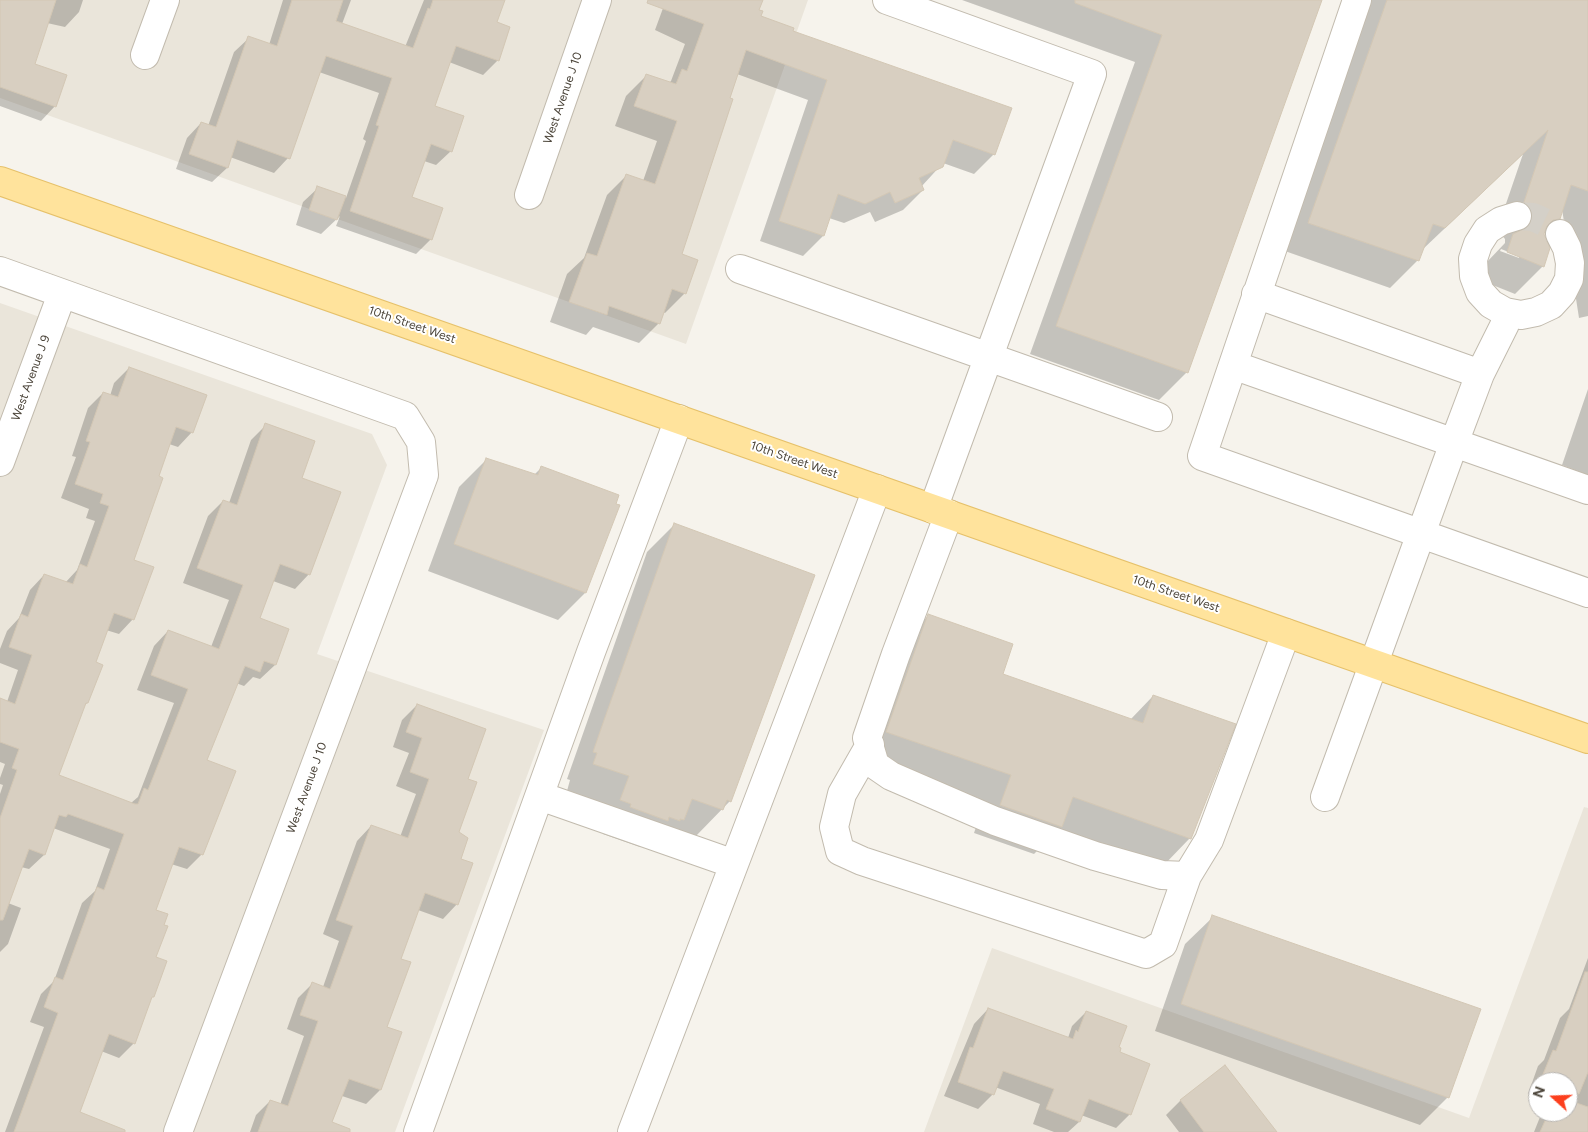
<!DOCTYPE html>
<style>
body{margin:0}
#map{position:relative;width:1588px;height:1132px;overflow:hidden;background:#f6f3ec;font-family:Figtree,sans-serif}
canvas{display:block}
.north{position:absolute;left:1528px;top:1072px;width:50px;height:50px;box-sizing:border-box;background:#fff;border:1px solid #b7b4b0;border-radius:50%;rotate:290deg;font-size:14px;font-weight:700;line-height:20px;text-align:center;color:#4b4439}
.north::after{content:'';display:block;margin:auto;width:18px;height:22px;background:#fc3f1d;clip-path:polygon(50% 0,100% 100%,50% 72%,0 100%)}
</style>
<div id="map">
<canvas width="1588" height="1132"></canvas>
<div class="north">N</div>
</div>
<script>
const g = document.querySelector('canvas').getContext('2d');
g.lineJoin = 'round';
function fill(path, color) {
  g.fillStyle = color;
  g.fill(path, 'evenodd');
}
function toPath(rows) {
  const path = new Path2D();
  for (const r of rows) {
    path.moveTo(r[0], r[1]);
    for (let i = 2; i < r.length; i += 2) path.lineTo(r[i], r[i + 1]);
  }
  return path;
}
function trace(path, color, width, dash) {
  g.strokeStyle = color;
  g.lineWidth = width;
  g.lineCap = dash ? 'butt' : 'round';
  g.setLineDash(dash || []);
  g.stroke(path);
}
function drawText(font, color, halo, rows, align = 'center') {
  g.font = font + ' Figtree,sans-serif';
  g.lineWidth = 4;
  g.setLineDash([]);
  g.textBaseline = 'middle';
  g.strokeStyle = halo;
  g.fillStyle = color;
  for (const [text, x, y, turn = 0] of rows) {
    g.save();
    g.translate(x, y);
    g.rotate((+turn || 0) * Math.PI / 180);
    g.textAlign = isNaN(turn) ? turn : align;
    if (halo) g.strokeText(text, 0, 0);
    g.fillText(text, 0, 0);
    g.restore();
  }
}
fill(toPath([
 [0,0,808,0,686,344,0,98],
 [0,303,372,434,387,465,317,654,544,730,395,1132,0,1132],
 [1584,807,1588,808,1588,1132,924,1132,992,948,1469,1118],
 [1538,1082,1568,1082,1568,1112,1538,1112]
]), '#eae5da');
fill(toPath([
 [6,0,83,0,79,12,65,27,47,23,33,64,55,106,41,121,0,106,0,16],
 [283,0,351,0,342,24,405,47,424,0,504,0,496,23,498,60,483,75,449,62,433,106,451,151,436,165,424,161,410,198,431,239,416,254,336,226,340,216,321,234,296,225,303,202,318,188,346,198,366,141,363,139,379,93,319,72,288,158,274,173,230,157,227,168,212,182,176,169,187,138,201,123,208,126,234,52,249,38,269,45],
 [666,0,761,0,757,11,759,17,792,31,994,154,974,174,943,163,921,187,923,190,903,210,875,222,870,212,844,223,829,218,823,236,803,256,760,241,808,100,737,74,681,255,685,293,665,313,663,312,659,323,639,343,593,327,586,335,550,322,567,274,584,258,607,195,627,175,643,181,657,141,615,126,626,96,646,76,669,83,671,81,685,44,655,30],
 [962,0,1321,0,1186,373,1159,400,1030,354,1135,62],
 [1370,0,1588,0,1588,316,1579,318,1562,209,1559,218,1543,234,1543,266,1515,294,1480,280,1486,263,1505,243,1505,239,1497,230,1523,154,1422,250,1418,260,1390,288,1282,250],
 [1501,249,1519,256,1519,258,1500,251],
 [129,368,192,432,178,447,169,444,132,560,133,619,119,634,106,630,94,663,87,703,83,707,58,776,131,803,138,797,174,703,137,690,154,646,168,631,211,647,229,600,183,583,208,516,223,501,229,503,251,440,266,425,300,479,309,574,295,589,273,581,259,619,287,630,275,665,260,679,253,677,244,686,236,683,205,761,202,854,187,869,171,864,155,910,155,957,134,1043,119,1058,101,1051,78,1113,102,1132,5,1132,44,1027,30,1022,41,994,54,981,82,903,95,891,110,849,53,828,44,855,29,869,21,867,8,903,21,908,8,944,0,952,0,794,3,785,0,784,0,778,5,764,0,762,0,703,7,702,18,670,0,663,0,649,7,631,19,618,30,590,44,575,65,583,77,570,95,521,86,518,89,509,61,498,76,457,72,456,88,408,103,393,110,396,114,383],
 [1588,389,1588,475,1562,465],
 [486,460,534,475,542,467,585,593,558,620,428,571,459,487],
 [674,525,730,801,695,837,642,845,640,847,603,834,604,831,567,791,570,780,567,779,647,552],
 [928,616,1001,675,1130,720,1153,696,1190,838,1163,866,1059,829,1034,854,974,833,984,803,859,759,901,643],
 [417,705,466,779,457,832,459,859,457,904,443,919,418,910,400,960,386,1027,380,1090,366,1104,342,1096,328,1132,250,1132,256,1115,270,1101,280,1105,304,1036,287,1029,298,998,312,984,323,987,339,941,323,934,357,841,371,826,400,837,416,794,396,786,409,753,393,747,402,720],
 [1213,917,1448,1097,1420,1125,1155,1031,1185,944],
 [1588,958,1588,1132,1534,1132,1542,1112,1568,1112,1568,1082,1538,1082,1538,1098,1528,1094,1538,1066,1544,1060,1560,1018,1569,1009],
 [988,1009,1068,1038,1072,1026,1086,1012,1118,1048,1130,1114,1116,1128,1081,1115,1079,1122,1068,1132,1054,1132,1033,1124,1040,1104,995,1087,993,1094,978,1109,944,1096,974,1024],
 [1225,1067,1275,1132,1179,1132,1166,1115,1180,1101]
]), '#0003');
const building = toPath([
 [0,0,56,0,35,64,67,75,56,107,0,87,0,0],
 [292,0,343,0,336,21,413,48,428,8,430,9,433,0,505,0,497,22,510,27,499,61,456,46,435,106,464,116,452,152,431,144,412,197,443,208,432,240,350,211,379,126,376,125,392,78,326,56,290,159,237,140,228,168,189,154,201,122,216,127,248,36,277,46,292,0],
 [648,0,763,0,759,10,763,11,761,16,794,28,793,31,1012,108,995,155,953,140,943,167,919,178,924,190,895,203,890,192,865,204,838,194,824,236,779,221,827,80,746,50,730,98,733,99,682,254,698,260,686,294,672,289,660,324,609,306,607,315,569,302,587,253,597,256,626,174,655,184,677,121,634,106,646,74,676,84,682,69,687,71,704,24,647,3,648,0],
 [1075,0,1322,0,1188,373,1056,326,1162,35,1075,3,1075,0],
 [1387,0,1588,0,1588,191,1571,185,1560,219,1553,220,1547,226,1544,234,1550,248,1544,267,1507,252,1513,234,1528,227,1532,220,1532,211,1524,202,1548,130,1445,228,1433,224,1419,261,1308,223,1387,0],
 [317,186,346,196,337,220,309,210,317,186],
 [129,367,207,395,193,433,176,427,159,476,163,478,134,560,154,567,134,620,114,613,96,662,103,665,88,703,86,703,59,775,135,804,138,804,144,788,148,790,188,689,151,675,168,630,219,649,243,585,197,568,223,500,237,505,265,423,315,441,302,478,341,492,310,575,280,564,260,618,289,629,276,665,264,661,260,672,245,666,207,760,236,771,203,855,179,847,156,910,168,914,164,925,168,926,156,957,167,961,154,997,152,997,135,1044,109,1034,80,1112,125,1130,125,1132,14,1132,58,1013,44,1007,55,977,63,980,97,887,104,890,124,834,68,814,66,817,59,815,45,855,29,849,3,920,0,920,0,818,17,770,12,768,19,749,0,742,0,698,15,704,32,655,9,647,21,614,28,617,44,574,73,584,80,564,87,567,109,506,100,503,103,494,75,484,90,442,86,441,103,392,118,397,129,367],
 [486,458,538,475,541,466,619,495,616,504,620,505,586,593,454,544,486,458],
 [674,523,815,575,731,802,727,800,723,810,692,799,684,820,680,819,680,821,669,817,668,821,630,807,631,804,620,800,629,776,593,764,597,753,593,752,603,723,674,523],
 [928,614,1013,644,1003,674,1143,723,1153,695,1236,724,1191,839,1073,797,1062,827,1000,805,1011,775,886,732,928,614],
 [417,704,486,729,468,779,477,782,459,832,468,838,461,859,473,863,458,905,425,893,401,959,411,962,387,1027,402,1032,381,1090,349,1079,332,1122,350,1129,350,1132,258,1132,270,1100,288,1106,318,1021,300,1015,312,982,330,989,353,926,336,920,371,825,408,838,429,779,410,772,422,738,406,732,417,704],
 [1212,915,1481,1009,1449,1098,1181,1004,1212,915],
 [1585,972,1588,972,1588,1072,1579,1094,1568,1090,1568,1082,1548,1082,1541,1079,1553,1050,1556,1051,1585,972],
 [988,1008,1073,1039,1076,1030,1078,1032,1086,1011,1127,1026,1119,1047,1121,1048,1120,1052,1150,1064,1131,1115,1089,1099,1080,1122,1046,1109,1054,1089,1003,1071,994,1095,958,1082,970,1047,973,1048,988,1008],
 [1225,1065,1277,1132,1204,1132,1180,1100,1225,1065],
 [1568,1100,1588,1107,1588,1132,1540,1132,1549,1112,1568,1112,1568,1100]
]);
fill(building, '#d8cfc1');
trace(building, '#d3c7b4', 1);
trace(toPath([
 [1517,216,1533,217,1548,224,1560,234]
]), '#d4d0c8', 28, [28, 14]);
const minor = toPath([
 [887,0,1092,74,933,509],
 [1357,0,1202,456,1588,593],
 [145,55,165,0],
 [529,195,597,0],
 [1517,216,1501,221,1487,230,1478,244,1473,259,1474,276,1480,292,1491,304,1505,312,1521,315,1536,312,1551,305,1562,293,1569,279,1570,263,1567,248,1560,234],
 [740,269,1158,417],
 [0,271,405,416,421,442,424,475,178,1132],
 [1256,294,1480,374],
 [1233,365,1588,490],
 [0,462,62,294],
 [949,514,896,654,867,738,875,765,891,776,995,821,1095,856,1162,875,1187,876,1209,840,1286,633],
 [870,745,842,794,834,827,840,851,862,861,1146,954,1163,944,1187,876],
 [540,796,734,864],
 [1325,797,1454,443,1480,374,1505,324,1505,312],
 [418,1132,591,652,679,419],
 [632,1132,877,489]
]);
const major = toPath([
 [0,181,1588,739]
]);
trace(minor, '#c2bbae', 30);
trace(major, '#e6c16a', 30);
trace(minor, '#fff', 28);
trace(major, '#ffe39c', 28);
drawText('12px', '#4b4439', '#fff', [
 ["West Avenue J 10",563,98,-71],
 ["10th Street West",412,325,19],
 ["West Avenue J 9",31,378,-70],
 ["10th Street West",794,460,19],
 ["10th Street West",1176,594,19],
 ["West Avenue J 10",307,788,-70]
]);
</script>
